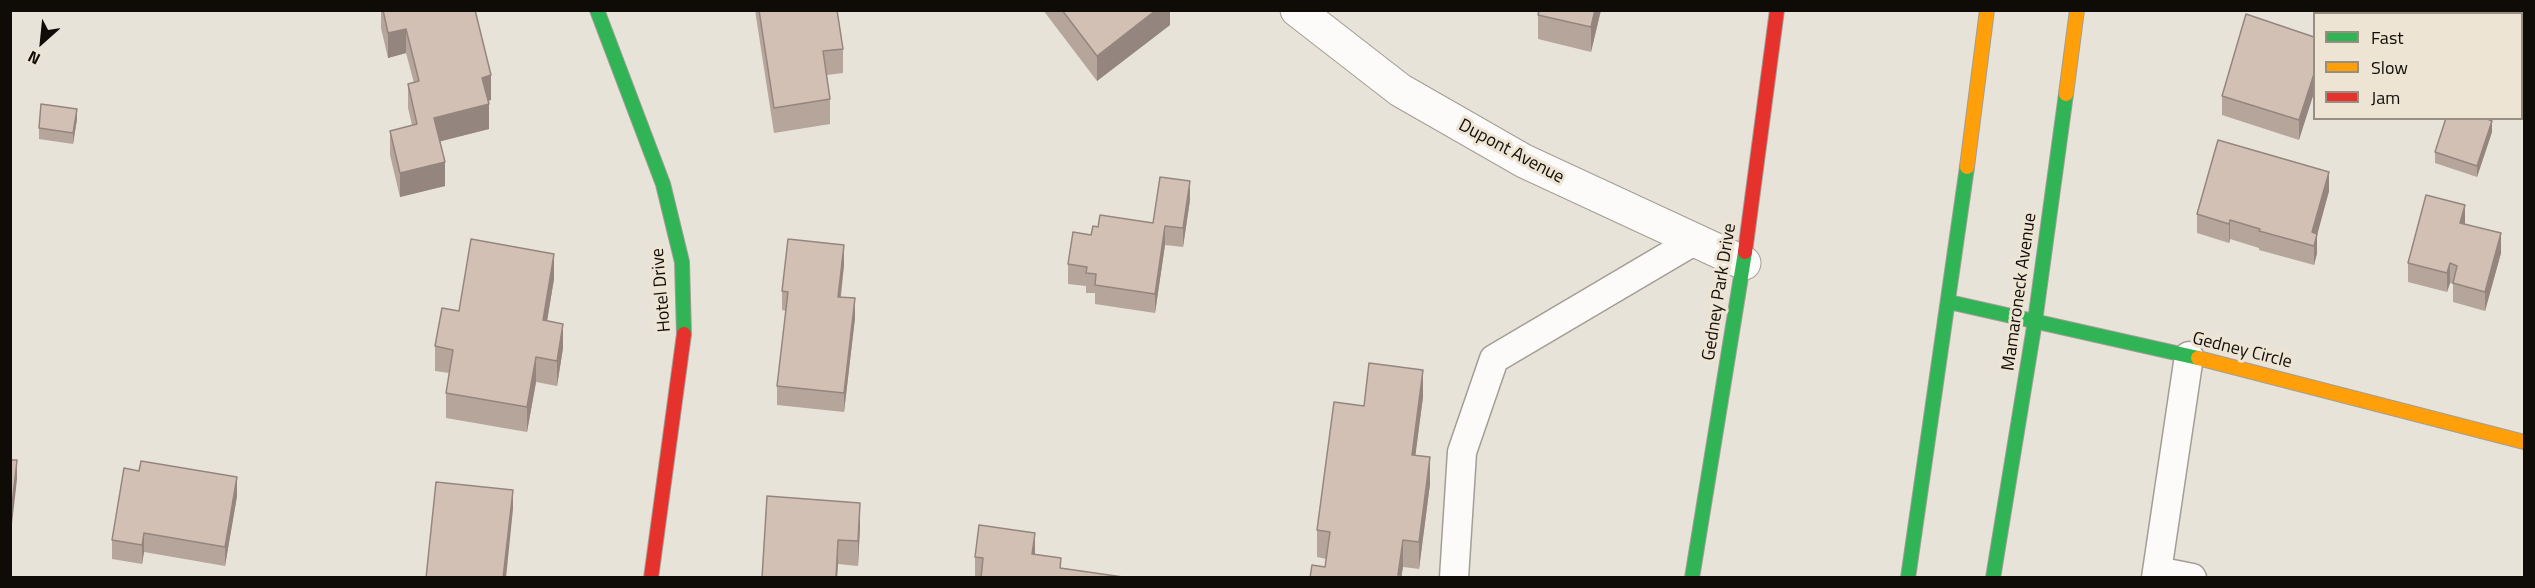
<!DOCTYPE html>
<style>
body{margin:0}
#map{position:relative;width:2535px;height:588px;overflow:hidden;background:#e8e3d9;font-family:"Titillium Web",sans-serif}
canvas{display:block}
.frame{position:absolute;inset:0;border:12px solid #0f0c07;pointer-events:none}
.legend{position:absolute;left:2313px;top:12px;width:210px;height:108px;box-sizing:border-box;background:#eee4d3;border:2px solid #958e81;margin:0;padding:8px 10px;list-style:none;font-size:18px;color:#0f0c07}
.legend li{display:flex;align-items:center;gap:12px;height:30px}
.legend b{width:30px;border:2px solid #958e81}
.north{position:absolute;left:12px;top:12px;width:60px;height:60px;-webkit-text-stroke:4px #eee4d3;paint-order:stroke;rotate:207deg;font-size:16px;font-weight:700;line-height:24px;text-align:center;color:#0f0c07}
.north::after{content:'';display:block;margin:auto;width:21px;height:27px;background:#0f0c07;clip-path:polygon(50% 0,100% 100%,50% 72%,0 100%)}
</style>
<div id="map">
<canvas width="2535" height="588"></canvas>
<div class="frame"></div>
<ul class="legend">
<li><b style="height:8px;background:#30b455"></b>Fast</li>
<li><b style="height:8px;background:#ff9f0a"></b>Slow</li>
<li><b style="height:8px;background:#e5322d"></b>Jam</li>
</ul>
<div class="north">N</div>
</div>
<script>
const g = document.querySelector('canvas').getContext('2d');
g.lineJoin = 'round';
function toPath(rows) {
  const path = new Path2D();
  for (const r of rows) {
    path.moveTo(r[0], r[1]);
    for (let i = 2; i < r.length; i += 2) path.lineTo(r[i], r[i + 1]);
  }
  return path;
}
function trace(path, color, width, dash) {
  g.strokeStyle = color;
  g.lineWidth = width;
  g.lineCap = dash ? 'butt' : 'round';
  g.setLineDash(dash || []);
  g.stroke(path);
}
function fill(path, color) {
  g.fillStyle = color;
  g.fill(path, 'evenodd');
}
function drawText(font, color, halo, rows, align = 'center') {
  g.font = font + ' "Titillium Web",sans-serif';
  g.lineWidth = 6;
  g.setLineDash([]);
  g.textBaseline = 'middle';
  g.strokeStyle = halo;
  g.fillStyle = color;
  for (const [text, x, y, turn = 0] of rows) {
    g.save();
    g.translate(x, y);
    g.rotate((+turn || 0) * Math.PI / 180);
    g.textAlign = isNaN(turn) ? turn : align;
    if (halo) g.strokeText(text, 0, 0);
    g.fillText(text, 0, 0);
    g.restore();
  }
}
const lane = toPath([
 [2157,571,2192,578],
 [1454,578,1462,452,1494,359,1694,241],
 [2156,578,2189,356]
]);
const street = toPath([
 [1297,10,1400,90,1524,161,1744,263]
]);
const fast = toPath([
 [597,10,663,184,682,262,684,334],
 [1949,302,2198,358],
 [1692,578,1745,252],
 [1908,578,1967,167],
 [1993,578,2035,321,2066,94]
]);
const slow = toPath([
 [2066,94,2077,10],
 [1967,167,1987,10],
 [2198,358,2524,442]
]);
const jam = toPath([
 [1745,252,1777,10],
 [651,578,684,334]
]);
trace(lane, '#a29e96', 31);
trace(street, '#a29e96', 35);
trace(fast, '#a29e96', 16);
trace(slow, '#a29e96', 16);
trace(jam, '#a29e96', 16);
trace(lane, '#fcfbf9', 28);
trace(street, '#fcfbf9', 33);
trace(fast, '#30b455', 14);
trace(slow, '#ff9f0a', 14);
trace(jam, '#e5322d', 14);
fill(toPath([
 [381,10,475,10,491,100,488,101,489,129,440,141,445,186,400,197,390,155,390,131,412,125,408,108,408,84,414,83,406,53,388,58,381,28],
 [755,10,837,10,843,49,843,73,827,75,830,99,830,124,774,133],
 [1043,10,1170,10,1170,25,1097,81],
 [1601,10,1591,52,1538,39,1538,15],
 [2314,37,2299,140,2222,115,2222,96],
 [77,119,73,144,39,139,39,128],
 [2492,132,2477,177,2435,163,2435,152],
 [2329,191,2317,234,2317,253,2314,265,2259,250,2259,248,2230,239,2229,243,2197,233,2197,214],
 [1190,200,1183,247,1165,245,1155,313,1095,304,1095,293,1086,293,1086,286,1068,284,1068,264,1091,235,1098,227,1153,223],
 [2465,224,2501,253,2485,311,2453,302,2453,284,2450,283,2447,292,2408,282,2408,263],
 [844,265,841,297,855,318,844,412,777,405,777,386,786,311,782,310,782,291],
 [554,279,547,321,563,348,557,386,536,382,527,432,446,418,446,393,449,373,435,371,435,346],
 [1423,397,1415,455,1430,484,1419,569,1403,567,1401,578,1325,567,1326,559,1317,557,1317,530],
 [237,496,225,566,144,552,142,564,112,559,112,540],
 [860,527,858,566,838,564,837,578,762,578],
 [1035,554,1061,568,1130,578,975,578,975,557]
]), '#b5a59b');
fill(toPath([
 [1156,10,1170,10,1170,25,1097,81,1097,56],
 [1595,10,1601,10,1591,52,1591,27],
 [406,29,406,53,388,58,388,33],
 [2314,74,2314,93,2299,140,2299,120],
 [491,75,491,100,482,102,482,78],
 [489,104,489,129,434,143,434,118],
 [77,109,77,119,73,144,73,133],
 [2492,121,2492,132,2477,177,2477,166],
 [445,162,445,186,400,197,400,173],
 [2329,172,2329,191,2315,243,2317,234,2317,253,2314,265,2314,246,2312,232],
 [1190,181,1190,200,1183,247,1183,228],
 [2465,205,2465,225,2460,223],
 [2230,220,2230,239,2229,243,2229,224],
 [1165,226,1165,245,1155,313,1155,294],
 [2501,233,2501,253,2485,311,2485,292],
 [844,245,844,265,838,316,838,297],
 [554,254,554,279,543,345,543,320],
 [2450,263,2450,283,2447,292,2447,273],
 [855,298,855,318,844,412,844,393],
 [563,324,563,348,557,386,557,361],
 [536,357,536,382,527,432,527,407],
 [1423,370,1423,397,1412,482,1412,455],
 [1430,457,1430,484,1419,569,1419,542],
 [17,460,17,479,10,542,10,523],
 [237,477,237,496,225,566,225,547],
 [513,490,513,509,506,578,503,578],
 [860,503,860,527,858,566,858,541],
 [144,533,144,552,142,564,142,545],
 [1035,533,1035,557,1032,554],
 [838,540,838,564,837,578,836,578],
 [1403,540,1403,567,1401,578,1398,578]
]), '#94867e');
const building = toPath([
 [383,10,475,10,491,75,482,78,489,104,434,118,445,162,400,173,390,131,417,124,408,84,419,81,406,29,388,33,383,10],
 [759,10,837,10,843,49,823,51,830,99,774,108,759,10],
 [1062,10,1156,10,1097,56,1062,10],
 [1539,10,1595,10,1591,27,1538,15,1539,10],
 [2246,14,2314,37,2314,74,2299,120,2222,96,2246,14],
 [41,104,77,109,73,133,39,128,41,104],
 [2446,118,2485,118,2492,121,2477,166,2435,152,2446,118],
 [2218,140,2329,172,2312,232,2317,234,2314,246,2259,231,2260,229,2230,220,2229,224,2197,214,2218,140],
 [1160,177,1190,181,1183,228,1165,226,1155,294,1095,285,1096,274,1086,273,1087,267,1068,264,1073,232,1091,235,1093,226,1098,227,1100,215,1153,223,1160,177],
 [2426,195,2465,205,2460,223,2501,233,2485,292,2453,283,2457,266,2450,263,2447,273,2408,263,2426,195],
 [471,239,554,254,543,320,563,324,557,361,536,357,527,407,446,393,453,350,435,346,442,308,459,311,471,239],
 [788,239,844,245,838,297,855,298,844,393,777,386,788,292,782,291,788,239],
 [1369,363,1423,370,1412,455,1430,457,1419,542,1403,540,1398,575,1401,575,1401,578,1310,578,1312,565,1325,567,1330,532,1317,530,1334,402,1364,406,1369,363],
 [10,460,17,460,10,523,10,460],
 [141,461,237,477,225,547,144,533,142,545,112,540,124,468,139,471,141,461],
 [436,482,513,490,503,578,426,578,436,482],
 [767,496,860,503,858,541,838,540,836,578,762,578,767,496],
 [979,525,1035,533,1032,554,1061,558,1060,568,1130,578,981,578,983,558,975,557,979,525]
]);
fill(building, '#d3c0b4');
trace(building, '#94867e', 1.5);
drawText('18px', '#0f0c07', '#eee4d3', [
 ["Dupont Avenue",1511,152,28],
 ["Hotel Drive",662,290,-95],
 ["Gedney Park Drive",1720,292,-81],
 ["Mamaroneck Avenue",2020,292,-82],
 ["Gedney Circle",2242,351,14]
]);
</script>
